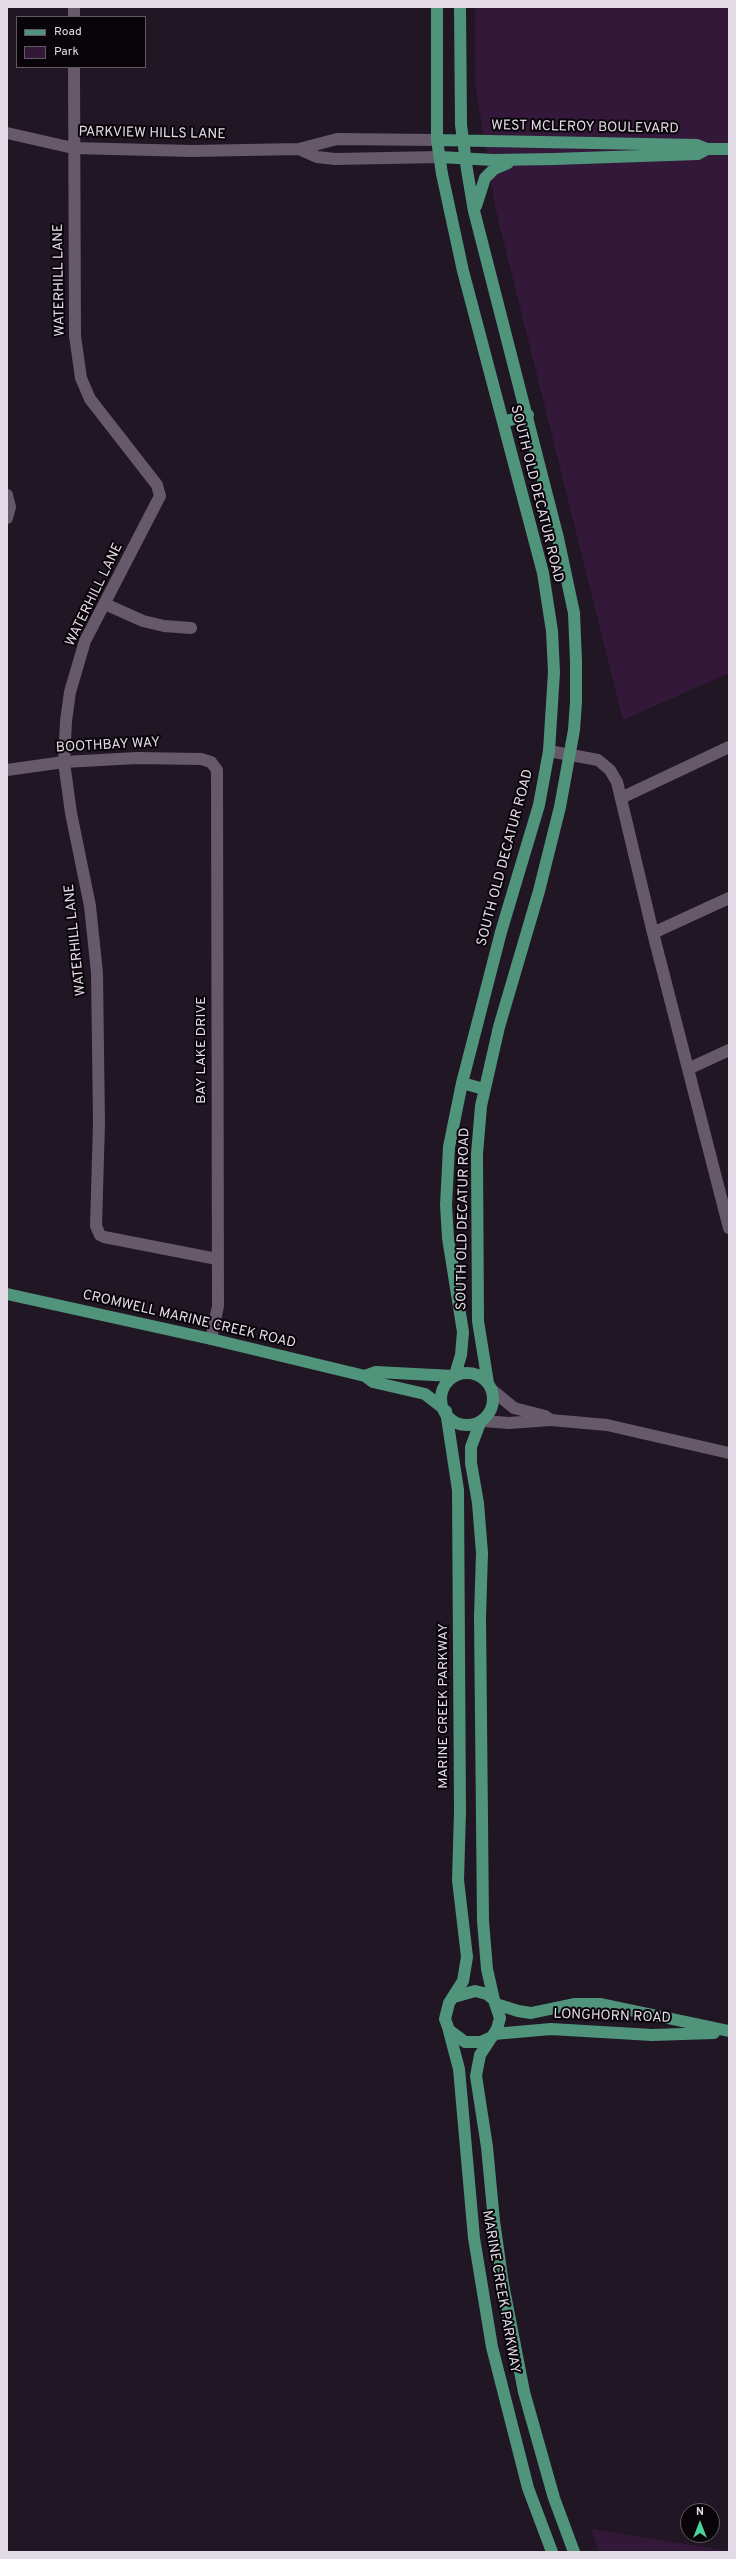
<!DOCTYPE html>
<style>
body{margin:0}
#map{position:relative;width:736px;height:2559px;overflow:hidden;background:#211624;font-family:Overpass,sans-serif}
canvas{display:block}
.frame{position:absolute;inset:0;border:8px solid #e2dae4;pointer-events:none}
.legend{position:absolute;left:16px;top:16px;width:130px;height:52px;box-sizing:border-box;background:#080409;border:1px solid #5f5a61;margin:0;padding:5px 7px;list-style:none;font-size:12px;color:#e2dae4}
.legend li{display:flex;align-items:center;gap:8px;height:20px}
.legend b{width:20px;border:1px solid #5f5a61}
.north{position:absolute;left:680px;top:2503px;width:40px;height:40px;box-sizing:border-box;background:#080409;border:1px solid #5f5a61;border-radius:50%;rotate:0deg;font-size:11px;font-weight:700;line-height:16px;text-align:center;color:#e2dae4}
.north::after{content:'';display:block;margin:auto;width:14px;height:18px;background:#4cd39a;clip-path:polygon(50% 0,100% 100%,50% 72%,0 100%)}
</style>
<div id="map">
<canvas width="736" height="2559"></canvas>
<div class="frame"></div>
<ul class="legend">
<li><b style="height:5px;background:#50947c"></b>Road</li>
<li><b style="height:11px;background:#33183a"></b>Park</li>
</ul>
<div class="north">N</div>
</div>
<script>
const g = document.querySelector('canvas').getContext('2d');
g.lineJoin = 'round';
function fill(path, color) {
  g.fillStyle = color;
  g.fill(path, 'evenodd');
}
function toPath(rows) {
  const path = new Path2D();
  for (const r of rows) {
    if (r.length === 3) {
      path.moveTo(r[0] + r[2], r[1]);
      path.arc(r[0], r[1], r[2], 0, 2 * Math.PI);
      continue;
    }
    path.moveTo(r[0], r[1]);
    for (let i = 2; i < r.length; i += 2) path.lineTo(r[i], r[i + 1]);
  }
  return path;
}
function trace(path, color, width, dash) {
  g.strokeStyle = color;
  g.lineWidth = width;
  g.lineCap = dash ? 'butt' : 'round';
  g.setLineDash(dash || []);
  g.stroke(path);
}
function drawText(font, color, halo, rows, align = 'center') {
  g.font = font + ' Overpass,sans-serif';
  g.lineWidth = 4;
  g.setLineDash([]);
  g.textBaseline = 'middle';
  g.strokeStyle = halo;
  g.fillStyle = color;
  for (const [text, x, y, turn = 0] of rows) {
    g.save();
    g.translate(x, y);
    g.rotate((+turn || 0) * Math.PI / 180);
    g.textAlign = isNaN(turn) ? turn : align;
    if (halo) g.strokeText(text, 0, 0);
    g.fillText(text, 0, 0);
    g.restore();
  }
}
fill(toPath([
 [475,7,729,7,729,673,623,720,496,211,475,83],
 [591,2529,729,2551,729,2552,599,2552]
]), '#33183a');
trace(toPath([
 [74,17,74,7],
 [74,67,75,336,81,378,90,399,157,485,160,496,85,641,70,692,66,721,64,762,71,813,90,906,97,973,99,1123,96,1226,100,1235,104,1237,217,1259],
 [7,133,73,148,192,151,299,149,337,139,437,140],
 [299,149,317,157,335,159,440,157],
 [7,495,10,507,7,518],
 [105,604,143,621,164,626,191,628],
 [549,751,598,760,610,770,617,782,653,933,729,1228],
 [7,770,64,762,137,758,201,759,211,762,217,770,218,1306,211,1339],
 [621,798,729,747],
 [653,933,729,898],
 [688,1069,729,1050],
 [492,1390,514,1408,545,1416,551,1420],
 [483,1421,509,1423,551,1420,607,1425,729,1453]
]), '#66596a', 12);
trace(toPath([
 [437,7,437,140,442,174,463,271,543,573,552,631,554,672,549,751,539,805,501,932,462,1083,449,1147,446,1205,448,1238,463,1332,461,1355,455,1375],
 [460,7,461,125,467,170,474,211,558,538,574,613,576,661,576,702,574,730,560,807,539,891,499,1027,481,1106,477,1154,478,1321,488,1383],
 [437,140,697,145,707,149,729,149],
 [440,157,493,160,554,159,698,154,707,149],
 [476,206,485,178,494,169,508,163],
 [503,422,528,415],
 [462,1083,484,1089],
 [7,1294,211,1339,365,1376,373,1382,425,1394,443,1408],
 [467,1399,26],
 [365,1376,376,1372,453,1376],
 [446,1411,458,1490,460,1811,458,1880,467,1957,463,1981,449,2003,445,2019,449,2030,465,2042,481,2042,492,2037,497,2029,500,2018,494,2000,487,1994,475,1991,454,1997],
 [480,1423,471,1447,471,1463,478,1503,482,1553,480,1617,483,1921,487,1969,494,2000],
 [496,2004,518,2011,531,2013,574,2004,601,2004,729,2031],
 [449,2031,459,2069,474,2238,492,2347,528,2488,552,2552],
 [494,2034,551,2029,652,2035,714,2033],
 [491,2038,480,2055,476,2076,487,2147,494,2221,503,2284,524,2392,554,2498,574,2552]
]), '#50947c', 12);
drawText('14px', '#e2dae4', '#080409', [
 ["WEST MCLEROY BOULEVARD",585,128,1],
 ["PARKVIEW HILLS LANE",152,134,1],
 ["WATERHILL LANE",60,280,-91],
 ["SOUTH OLD DECATUR ROAD",536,494,76],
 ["WATERHILL LANE",95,595,-64],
 ["BOOTHBAY WAY",108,746,-3],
 ["SOUTH OLD DECATUR ROAD",506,858,-75],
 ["WATERHILL LANE",76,940,-96],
 ["BAY LAKE DRIVE",202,1050,-90],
 ["SOUTH OLD DECATUR ROAD",464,1219,-89],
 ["CROMWELL MARINE CREEK ROAD",189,1320,13],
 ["MARINE CREEK PARKWAY",444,1706,-90],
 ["LONGHORN ROAD",612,2017,2],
 ["MARINE CREEK PARKWAY",500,2292,80]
]);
</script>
